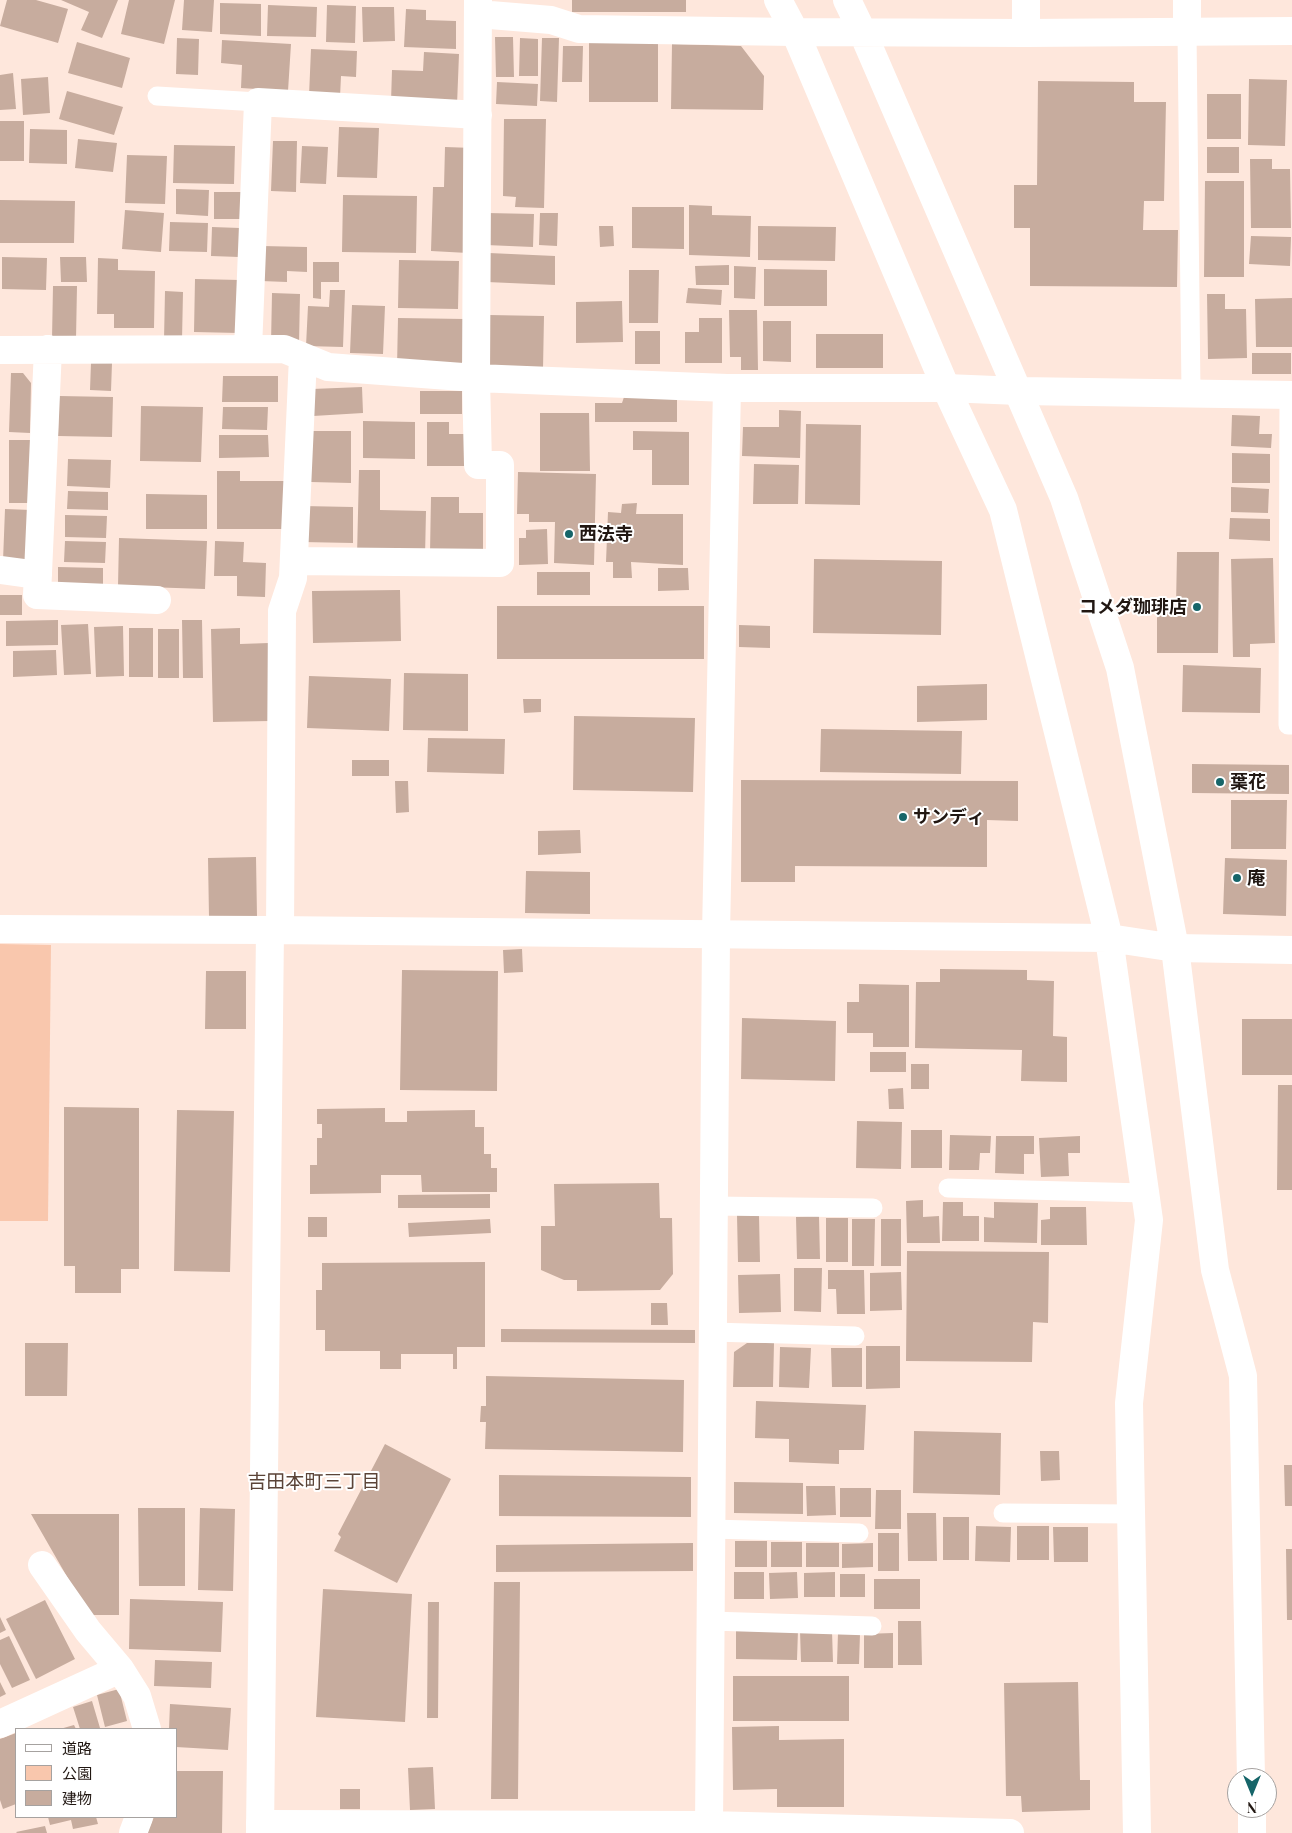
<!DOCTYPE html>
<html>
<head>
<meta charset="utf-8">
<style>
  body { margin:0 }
  #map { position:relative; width:1292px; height:1833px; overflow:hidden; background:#fee7dc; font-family:"Playfair Display","Noto Sans JP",serif }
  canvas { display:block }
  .legend { position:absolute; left:15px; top:1728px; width:162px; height:90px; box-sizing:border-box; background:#fff; border:1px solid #a6a2a0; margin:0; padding:6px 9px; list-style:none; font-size:15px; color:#211712 }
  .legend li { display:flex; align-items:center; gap:10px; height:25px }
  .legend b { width:25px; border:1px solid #a6a2a0 }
  .north { position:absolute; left:1227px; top:1768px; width:50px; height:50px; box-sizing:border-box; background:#fff; border:1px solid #a6a2a0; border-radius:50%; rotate:180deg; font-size:14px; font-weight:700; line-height:20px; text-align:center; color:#211712 }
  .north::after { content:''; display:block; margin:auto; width:18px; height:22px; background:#166569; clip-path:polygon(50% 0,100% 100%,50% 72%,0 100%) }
</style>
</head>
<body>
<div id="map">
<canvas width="1292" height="1833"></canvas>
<ul class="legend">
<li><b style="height:6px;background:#fff"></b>道路</li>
<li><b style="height:14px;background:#f9c7ad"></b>公園</li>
<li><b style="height:14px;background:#c7ac9e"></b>建物</li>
</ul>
<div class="north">N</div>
</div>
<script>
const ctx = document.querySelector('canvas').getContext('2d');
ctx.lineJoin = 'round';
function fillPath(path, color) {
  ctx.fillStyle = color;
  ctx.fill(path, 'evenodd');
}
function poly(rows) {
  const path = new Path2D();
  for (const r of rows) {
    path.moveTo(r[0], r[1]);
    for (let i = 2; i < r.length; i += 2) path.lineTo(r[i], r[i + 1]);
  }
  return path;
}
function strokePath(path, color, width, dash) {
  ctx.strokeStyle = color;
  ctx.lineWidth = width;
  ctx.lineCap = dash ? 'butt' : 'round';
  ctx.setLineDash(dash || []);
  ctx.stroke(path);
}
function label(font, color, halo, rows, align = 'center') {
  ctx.font = font + ' "Playfair Display","Noto Sans JP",serif';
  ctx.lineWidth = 4;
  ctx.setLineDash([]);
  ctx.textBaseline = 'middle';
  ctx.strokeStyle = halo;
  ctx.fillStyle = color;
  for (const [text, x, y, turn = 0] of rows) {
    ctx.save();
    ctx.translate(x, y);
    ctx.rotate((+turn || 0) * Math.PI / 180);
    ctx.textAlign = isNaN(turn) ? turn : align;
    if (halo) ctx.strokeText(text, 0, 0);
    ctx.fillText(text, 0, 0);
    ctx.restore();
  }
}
fillPath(poly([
  [0,944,51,945,48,1221,0,1221]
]), '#f9c7ad');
fillPath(poly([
  [7,0,36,0,68,9,58,43,0,26],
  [61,0,118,0,102,38,81,30,89,12],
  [129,0,175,0,164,44,121,34],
  [184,0,214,0,212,32,182,30],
  [572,0,686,0,686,12,572,12],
  [220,3,261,4,261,36,220,34],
  [268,5,317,7,316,37,267,36],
  [327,5,356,6,355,43,326,42],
  [362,7,394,7,395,41,363,42],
  [406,9,426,10,426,20,456,21,456,49,404,47],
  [495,37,513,37,514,77,496,77],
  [177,38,199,39,198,75,176,74],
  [520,38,538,39,538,76,519,76],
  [542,38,559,38,557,102,540,101],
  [222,40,291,44,288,91,241,88,242,65,221,63],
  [77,42,130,58,122,88,68,73],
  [589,42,658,42,658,102,589,102],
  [672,44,741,46,764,76,763,110,671,109],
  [563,46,583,46,582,82,562,82],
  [311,49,357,51,356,77,341,76,340,97,309,96],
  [424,52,459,54,457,105,391,102,392,70,423,71],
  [13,73,16,109,0,110,0,75],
  [48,77,50,113,23,115,21,79],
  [1249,79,1287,80,1285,146,1248,145],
  [1038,81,1134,82,1134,102,1166,102,1164,201,1144,201,1143,230,1178,230,1177,287,1030,286,1030,228,1014,228,1014,185,1037,185],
  [497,82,538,84,537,106,496,104],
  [67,91,123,107,114,135,59,119],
  [1207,94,1241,94,1241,139,1207,139],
  [504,119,546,119,544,208,515,207,516,197,503,196],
  [0,121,24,121,24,161,0,161],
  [339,127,379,128,377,178,337,177],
  [30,129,67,130,67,164,29,163],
  [78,139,117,143,113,172,75,168],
  [273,141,297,141,296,192,271,191],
  [174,145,235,146,234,184,173,183],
  [302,146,328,147,326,184,300,183],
  [445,147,473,148,468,253,431,251,433,187,444,187],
  [1207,147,1239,147,1239,173,1207,173],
  [127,155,167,156,165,204,125,203],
  [1250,159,1272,159,1272,169,1290,169,1291,228,1251,228],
  [1205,181,1244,181,1244,277,1204,277],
  [176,189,209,190,208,216,176,214],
  [214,192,243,192,243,219,214,219],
  [343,195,417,196,416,253,342,252],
  [0,200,75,201,74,243,0,243],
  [689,205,712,206,712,215,751,216,750,257,689,255],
  [632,207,684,207,684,249,632,248],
  [125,210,164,213,161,252,122,249],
  [487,213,534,214,533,247,486,245],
  [540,213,558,213,557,246,539,245],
  [170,222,208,223,207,252,169,251],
  [599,226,613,226,614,246,600,247],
  [758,226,836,227,835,261,758,260],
  [212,227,240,228,239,257,211,256],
  [1251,236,1291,237,1290,266,1249,264],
  [262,246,307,247,307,272,287,271,287,282,261,281],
  [489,253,555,256,555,285,487,282],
  [2,257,47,258,46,290,2,289],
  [60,257,86,257,87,282,61,282],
  [98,258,118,259,118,270,155,271,154,328,114,328,114,314,97,314],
  [399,260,459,261,458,309,398,308],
  [313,262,339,262,339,282,321,282,321,299,313,298],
  [729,265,729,285,696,285,695,266],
  [734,266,756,267,755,299,734,298],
  [764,269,827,270,827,306,764,306],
  [629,270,659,270,658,323,629,323],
  [195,279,240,280,239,333,194,332],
  [53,286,77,286,76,339,52,339],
  [688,288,722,290,721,305,686,303],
  [330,290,345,290,343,347,306,346,308,306,329,307],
  [165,291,183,292,182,340,164,340],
  [272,293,300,294,299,344,271,344],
  [1207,294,1225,294,1225,309,1246,309,1247,358,1208,359],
  [1292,298,1292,347,1256,347,1255,299],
  [622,301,623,342,576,343,576,302],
  [352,305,385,306,383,354,350,353],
  [729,310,757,310,758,370,741,370,741,357,730,357],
  [489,315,544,316,543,369,488,368],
  [398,318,465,319,464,368,397,367],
  [699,318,722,318,722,363,685,363,685,332,699,332],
  [763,321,791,321,791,362,763,361],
  [635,331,660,331,660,364,635,364],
  [816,334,883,334,883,368,816,368],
  [1252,353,1291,353,1291,374,1252,374],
  [91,363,112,363,111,391,90,390],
  [11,373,23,373,31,383,30,433,9,432],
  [223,376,278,376,278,402,222,402],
  [362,387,363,413,313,416,312,389],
  [420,391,462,391,462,414,420,414],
  [59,396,113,397,112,437,58,436],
  [624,397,677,397,677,422,595,422,595,403,622,403],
  [141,406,203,407,201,462,140,461],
  [223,407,268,407,267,430,222,429],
  [779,410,801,411,800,458,742,456,743,427,779,427],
  [540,413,589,413,590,471,540,471],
  [1232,415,1260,416,1259,434,1272,434,1271,448,1231,446],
  [363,421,415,422,415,459,363,458],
  [427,422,449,422,449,434,465,434,465,466,427,466],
  [806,424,861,425,860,505,805,504],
  [311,431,351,431,351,483,311,482],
  [633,431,689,432,689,485,652,485,652,450,633,450],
  [219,435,268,435,269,457,219,458],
  [9,440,31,440,30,503,9,503],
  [1232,453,1270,454,1270,483,1232,483],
  [68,459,111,460,110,488,67,486],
  [754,464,799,465,798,504,753,504],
  [359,470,380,470,380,510,426,511,425,557,357,556],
  [217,471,240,471,240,481,285,481,285,529,217,529],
  [518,472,596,474,594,565,554,563,555,522,529,522,529,514,517,514],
  [1231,487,1269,489,1268,513,1231,512],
  [68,491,108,492,108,510,67,509],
  [146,494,207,495,207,529,146,529],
  [431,497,459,497,459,513,483,513,483,553,430,553],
  [637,503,636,514,683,514,683,565,631,562,632,578,613,578,613,562,606,562,608,512,621,513,622,504],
  [302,506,353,507,353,543,302,542],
  [5,509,31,510,28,562,3,561],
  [65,515,107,516,106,538,65,537],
  [1230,518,1270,519,1270,541,1229,539],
  [547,529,548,564,519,565,519,538,526,538,526,530],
  [119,538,207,541,205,589,118,586],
  [65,541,106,542,105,563,64,562],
  [215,541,244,542,243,562,266,563,265,597,237,596,237,576,214,576],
  [1177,552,1219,552,1218,653,1157,653,1157,606,1176,606],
  [1273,558,1275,643,1250,644,1250,657,1233,657,1231,559],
  [814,559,942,561,941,635,813,633],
  [58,567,103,568,103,590,58,589],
  [658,568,688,568,689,590,658,591],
  [537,572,590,572,590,595,537,595],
  [400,590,401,641,313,643,312,591],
  [0,595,22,595,22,615,0,615],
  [497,606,704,606,704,659,497,659],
  [58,620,58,645,6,646,6,621],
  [182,620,202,620,203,678,183,678],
  [88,624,91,674,64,675,61,625],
  [739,625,770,626,770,648,739,647],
  [123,626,124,676,96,677,94,627],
  [129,628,153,628,153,677,129,677],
  [240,628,240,644,269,643,270,721,213,722,211,629],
  [158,629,179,629,179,678,158,678],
  [56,650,57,675,13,677,13,651],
  [1183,665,1261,668,1260,713,1182,712],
  [404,673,468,674,468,731,403,730],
  [309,676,391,679,389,731,307,728],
  [987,684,987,720,917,722,917,686],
  [523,699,541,699,541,712,524,713],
  [574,716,695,718,693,792,573,790],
  [821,729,962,731,961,774,820,772],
  [428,738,505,739,504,774,427,772],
  [352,760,389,760,389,776,352,776],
  [1192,764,1289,765,1289,794,1192,793],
  [741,780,1018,781,1018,821,987,820,987,867,795,866,795,882,741,882],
  [395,781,408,781,409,812,396,813],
  [1231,800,1287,800,1286,849,1231,849],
  [580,830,581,853,538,855,538,831],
  [256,857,257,917,209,917,208,858],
  [1225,858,1287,860,1286,916,1223,914],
  [526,871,590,872,590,914,525,913],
  [522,949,523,972,504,973,503,950],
  [940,969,1027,970,1027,980,1054,981,1053,1036,1067,1037,1067,1082,1021,1081,1022,1050,915,1048,916,982,940,982],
  [402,970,498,971,497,1091,400,1090],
  [206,971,246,971,246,1029,205,1029],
  [859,984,909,985,909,1047,873,1047,873,1033,847,1033,847,1002,859,1002],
  [742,1018,836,1021,835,1081,741,1079],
  [1242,1019,1292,1019,1292,1075,1242,1075],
  [870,1052,906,1052,906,1072,870,1072],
  [911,1064,929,1064,929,1089,911,1089],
  [1278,1085,1292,1085,1292,1190,1277,1190],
  [903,1088,904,1109,889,1109,888,1089],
  [64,1107,139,1108,139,1269,121,1269,121,1293,75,1293,75,1266,64,1266],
  [385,1108,385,1122,407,1122,407,1111,475,1110,475,1127,484,1127,484,1154,491,1154,491,1168,497,1168,497,1192,422,1192,421,1175,381,1175,381,1193,310,1194,310,1165,317,1165,317,1138,322,1138,322,1124,317,1124,317,1109],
  [177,1110,234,1111,230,1272,174,1271],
  [857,1121,902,1122,901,1169,856,1168],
  [911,1130,942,1130,942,1168,911,1168],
  [950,1135,991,1136,990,1153,980,1153,979,1170,949,1170],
  [996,1136,1034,1136,1034,1154,1024,1154,1024,1174,995,1173],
  [1080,1136,1080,1153,1068,1153,1069,1176,1041,1177,1039,1138],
  [659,1183,660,1218,672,1218,673,1274,660,1290,577,1291,577,1280,564,1280,541,1270,541,1226,555,1226,554,1184],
  [490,1194,490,1208,398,1208,398,1195],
  [923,1200,923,1217,939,1216,940,1243,907,1243,906,1201],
  [943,1202,963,1202,963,1216,979,1216,979,1241,942,1241],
  [994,1202,1038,1203,1037,1243,984,1242,984,1217,994,1218],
  [1050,1207,1086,1207,1087,1245,1041,1245,1041,1220,1050,1219],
  [737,1215,759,1215,760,1262,738,1262],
  [819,1216,820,1259,797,1259,796,1217],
  [308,1217,327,1217,327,1237,308,1237],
  [826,1218,848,1218,848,1262,826,1262],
  [490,1219,491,1233,409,1237,408,1223],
  [852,1219,875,1219,874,1266,852,1266],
  [881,1219,901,1219,901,1266,881,1266],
  [907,1251,1049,1252,1048,1323,1033,1322,1032,1362,906,1361],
  [485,1262,485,1347,457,1347,457,1369,453,1369,453,1354,401,1354,401,1369,380,1369,380,1351,325,1351,325,1330,316,1330,316,1290,322,1290,322,1263],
  [794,1268,822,1268,821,1312,794,1311],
  [828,1270,864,1270,865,1314,837,1314,836,1289,828,1289],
  [901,1272,902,1310,870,1311,870,1273],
  [780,1274,781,1312,739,1313,738,1275],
  [651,1303,667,1303,668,1325,651,1325],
  [501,1329,695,1330,695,1343,501,1342],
  [25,1343,68,1343,67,1396,25,1396],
  [747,1343,774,1343,773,1387,733,1387,734,1352],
  [866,1346,900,1346,900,1388,866,1389],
  [780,1347,811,1348,809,1388,779,1387],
  [831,1348,862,1348,862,1387,832,1387],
  [486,1376,684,1380,683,1452,485,1449,486,1422,480,1422,481,1406,486,1406],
  [756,1401,866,1405,864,1450,839,1450,839,1464,789,1462,789,1439,755,1438],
  [914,1431,1001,1433,1000,1495,913,1493],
  [385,1444,451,1479,397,1583,334,1551,341,1537,338,1534],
  [1040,1451,1059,1451,1060,1480,1041,1481],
  [1284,1465,1292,1465,1292,1506,1285,1506],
  [499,1475,691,1477,691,1517,499,1516],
  [734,1482,803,1483,803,1514,734,1513],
  [806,1486,835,1486,836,1515,807,1516],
  [840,1488,871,1488,871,1517,840,1517],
  [876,1490,901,1490,901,1529,875,1529],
  [138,1508,185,1508,185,1586,139,1586],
  [200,1508,235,1509,233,1591,198,1590],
  [907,1513,936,1513,937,1561,908,1561],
  [31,1514,119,1514,119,1615,89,1615],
  [943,1517,969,1517,969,1560,943,1560],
  [976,1526,1011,1527,1010,1562,975,1561],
  [1017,1526,1049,1526,1049,1560,1017,1560],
  [1053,1527,1088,1527,1088,1562,1054,1562],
  [878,1533,899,1533,899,1571,878,1571],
  [735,1541,767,1541,767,1567,735,1567],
  [771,1542,802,1542,802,1567,771,1567],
  [693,1543,693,1571,496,1572,496,1545],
  [806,1543,839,1543,839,1567,806,1567],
  [873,1543,873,1567,842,1568,842,1544],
  [1286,1549,1292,1549,1292,1620,1287,1620],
  [734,1572,764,1572,764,1599,734,1599],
  [797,1572,798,1598,770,1599,769,1573],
  [835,1572,835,1597,804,1597,804,1573],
  [840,1574,865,1574,865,1597,840,1597],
  [874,1579,920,1579,920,1609,874,1609],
  [494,1582,520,1582,518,1799,491,1799],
  [323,1589,412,1594,405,1722,316,1717],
  [130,1599,223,1602,221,1652,129,1649],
  [45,1600,75,1659,36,1679,6,1619],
  [428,1602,439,1602,438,1718,427,1718],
  [0,1617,6,1630,0,1633],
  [898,1621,921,1621,922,1665,898,1665],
  [736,1629,798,1630,797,1660,736,1659],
  [800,1631,832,1631,833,1662,801,1662],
  [838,1633,860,1634,859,1664,837,1664],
  [893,1633,893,1668,864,1668,864,1634],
  [9,1636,30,1680,12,1688,0,1664,0,1640],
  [155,1660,212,1662,211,1688,154,1686],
  [733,1676,849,1676,849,1721,733,1721],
  [0,1682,6,1694,0,1697],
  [1078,1682,1080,1780,1090,1780,1090,1810,1022,1812,1021,1796,1006,1796,1004,1683],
  [119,1689,127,1721,105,1727,97,1695],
  [92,1701,100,1728,80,1729,73,1707],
  [170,1704,231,1708,228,1750,176,1747,176,1729,169,1729],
  [74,1725,76,1729,60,1729],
  [779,1726,779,1740,844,1739,844,1807,777,1807,777,1789,733,1790,732,1727],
  [16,1733,16,1804,3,1809,0,1800,0,1739],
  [433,1767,435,1809,410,1810,408,1768],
  [176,1771,223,1771,222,1833,147,1833,154,1817,176,1817],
  [340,1789,360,1789,360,1809,340,1809],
  [48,1817,96,1817,98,1824,73,1829,71,1820,50,1825],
  [45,1826,47,1833,17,1833,16,1832]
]), '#c7ac9e');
strokePath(poly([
  [1187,32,1191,393],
  [157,96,258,102],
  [1289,395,1288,725,1292,725],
  [948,1188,1145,1193],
  [713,1206,873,1208],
  [712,1332,855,1336],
  [1003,1513,1131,1514],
  [711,1529,859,1533],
  [710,1621,872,1626]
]), '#fff', 19);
strokePath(poly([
  [1187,0,1187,32],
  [478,14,551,20,579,29,795,32],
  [1026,33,1026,0],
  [48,349,37,595,157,600],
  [248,349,258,102,478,115],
  [0,350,284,349,328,367,476,378,727,388,946,388,1019,391,1292,395],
  [294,561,500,563,500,465,478,465,476,378,478,0],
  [0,570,38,575],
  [0,929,270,930],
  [280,930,282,611,293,578,303,357],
  [1175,948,1292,950],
  [42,1565,88,1631,120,1669,137,1696,147,1729],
  [0,1724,120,1669],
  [260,1824,709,1825,1010,1833],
  [709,1825,716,934,727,388],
  [133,1833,139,1817]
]), '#fff', 28);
strokePath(poly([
  [778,0,795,32,946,388,1003,510,1109,938,1149,1220,1129,1403,1137,1833],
  [847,0,862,31,1064,498,1120,668,1175,948,1215,1270,1243,1376,1251,1778],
  [795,32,1026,33,1292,31],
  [1252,1808,1252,1833],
  [260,1833,270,930,1109,938,1175,948]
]), '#fff', 28);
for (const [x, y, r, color] of [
  [569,534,5,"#166569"],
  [1197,607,5,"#166569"],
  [1220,782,5,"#166569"],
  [903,817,5,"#166569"],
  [1237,878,5,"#166569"]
]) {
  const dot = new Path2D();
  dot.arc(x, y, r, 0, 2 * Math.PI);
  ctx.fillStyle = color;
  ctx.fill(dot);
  strokePath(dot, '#fff', 2);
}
label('bold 18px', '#211712', '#fff', [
  ["西法寺",579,534],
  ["コメダ珈琲店",1187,607,"right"],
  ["葉花",1230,782],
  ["サンディ",913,817],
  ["庵",1247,878]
], 'left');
label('19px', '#5b4438', '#fff', [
  ["吉田本町三丁目",314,1482]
]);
</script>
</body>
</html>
